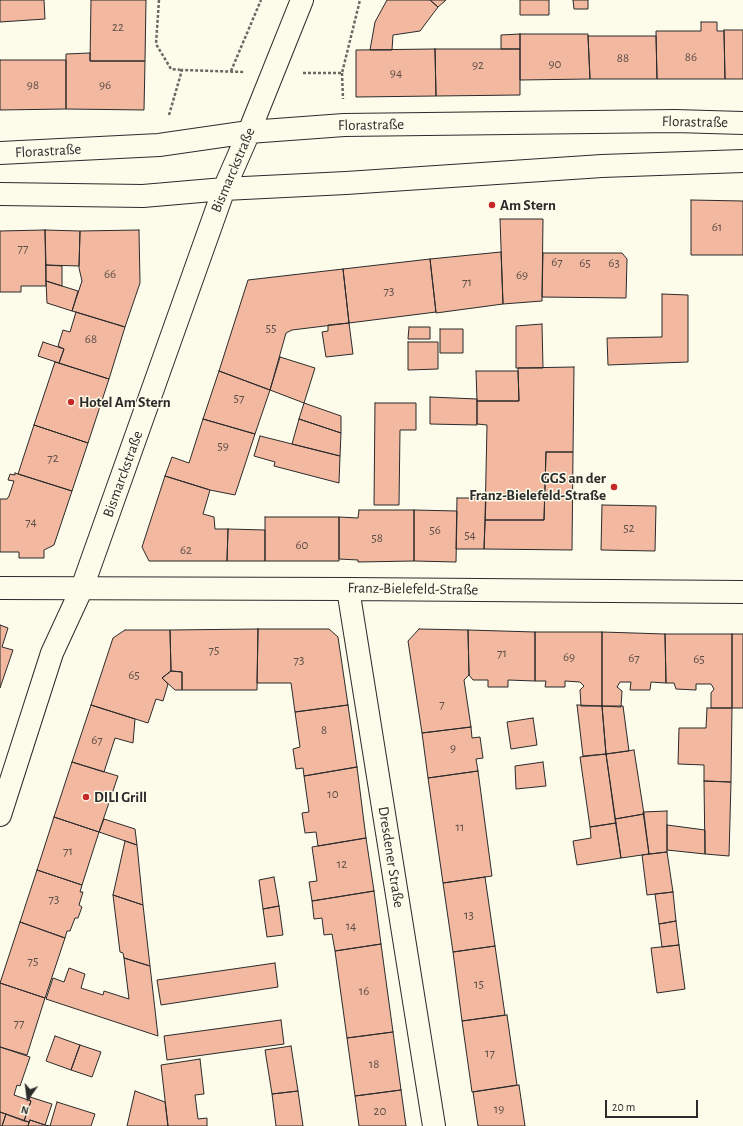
<!DOCTYPE html>
<html>
<head>
<meta charset="utf-8">
<style>
  body { margin:0 }
  #map { position:relative; width:743px; height:1126px; overflow:hidden; background:#fdfbea; font-family:"Alegreya Sans",sans-serif }
  canvas { display:block }
  .north { position:absolute; left:8px; top:1078px; width:40px; height:40px; -webkit-text-stroke:3px #fdfbea; paint-order:stroke; rotate:194deg; font-size:11px; font-weight:700; line-height:16px; text-align:center; color:#2b2b2b }
  .north::after { content:''; display:block; margin:auto; width:14px; height:18px; background:#2b2b2b; clip-path:polygon(50% 0,100% 100%,50% 72%,0 100%) }
  .scale { position:absolute; left:605px; top:1100px; width:93px; height:18px; box-sizing:border-box; border:2px solid #2b2b2b; border-top:0; padding-left:5px; font-size:12px; line-height:14px; white-space:nowrap; color:#2b2b2b; -webkit-text-stroke:3px #fdfbea; paint-order:stroke }
</style>
</head>
<body>
<div id="map">
<canvas width="743" height="1126"></canvas>
<div class="north">N</div>
<div class="scale">20 m</div>
</div>
<script>
const ctx = document.querySelector('canvas').getContext('2d');
ctx.lineJoin = 'round';
function fillPath(path, color) {
  ctx.fillStyle = color;
  ctx.fill(path, 'evenodd');
}
function poly(rows) {
  const path = new Path2D();
  for (const r of rows) {
    path.moveTo(r[0], r[1]);
    for (let i = 2; i < r.length; i += 2) path.lineTo(r[i], r[i + 1]);
  }
  return path;
}
function strokePath(path, color, width, dash) {
  ctx.strokeStyle = color;
  ctx.lineWidth = width;
  ctx.lineCap = dash ? 'butt' : 'round';
  ctx.setLineDash(dash || []);
  ctx.stroke(path);
}
function label(font, color, halo, rows, align = 'center') {
  ctx.font = font + ' "Alegreya Sans",sans-serif';
  ctx.lineWidth = 3;
  ctx.setLineDash([]);
  ctx.textBaseline = 'middle';
  ctx.strokeStyle = halo;
  ctx.fillStyle = color;
  for (const [text, x, y, turn = 0] of rows) {
    ctx.save();
    ctx.translate(x, y);
    ctx.rotate((+turn || 0) * Math.PI / 180);
    ctx.textAlign = isNaN(turn) ? turn : align;
    if (halo) ctx.strokeText(text, 0, 0);
    ctx.fillText(text, 0, 0);
    ctx.restore();
  }
}
const building = poly([
  [0,0,44,0,45,19,0,22,0,0],
  [91,0,146,0,145,61,90,61,91,0],
  [387,0,430,0,438,7,420,31,393,35,392,50,370,50,375,22,387,0],
  [430,0,446,0,438,7,430,0],
  [520,0,549,0,549,15,520,15,520,0],
  [573,0,588,0,588,9,574,9,573,0],
  [701,22,717,22,717,31,724,31,725,79,657,79,656,31,701,31,701,22],
  [724,30,743,30,743,79,725,79,724,30],
  [520,34,520,49,501,49,501,35,520,34],
  [520,34,588,34,590,79,520,80,520,34],
  [588,36,656,36,657,79,590,79,588,36],
  [435,49,520,49,520,95,436,96,435,49],
  [435,49,436,96,356,97,356,50,435,49],
  [90,53,90,61,145,61,144,110,66,109,66,54,90,53],
  [0,60,66,60,66,109,0,110,0,60],
  [691,200,743,201,743,255,691,255,691,200],
  [500,219,543,219,542,301,503,304,500,219],
  [45,230,46,286,21,286,21,292,0,292,0,231,45,230],
  [45,230,80,231,79,266,46,265,45,230],
  [139,230,140,283,125,327,72,311,82,281,79,268,80,231,139,230],
  [501,252,503,304,436,313,430,259,501,252],
  [543,253,622,253,627,259,626,298,542,297,543,253],
  [430,259,436,312,349,323,343,269,430,259],
  [46,265,62,266,62,286,46,281,46,265],
  [343,269,349,323,292,330,286,333,270,390,219,371,248,280,343,269],
  [46,281,78,291,72,311,47,303,46,281],
  [662,294,688,295,688,362,608,365,607,338,662,337,662,294],
  [76,312,125,327,109,379,59,363,64,349,58,346,63,330,70,332,76,312],
  [349,323,353,354,326,357,322,332,328,331,328,325,349,323],
  [542,324,543,368,516,368,516,326,542,324],
  [409,327,430,327,430,339,408,339,409,327],
  [440,329,463,329,463,353,440,353,440,329],
  [43,342,64,349,59,363,38,356,43,342],
  [408,342,438,342,438,369,408,370,408,342],
  [280,357,315,368,304,403,270,390,280,357],
  [55,362,109,379,88,443,34,425,55,362],
  [574,367,573,452,546,452,544,520,485,520,487,425,477,424,477,401,519,401,518,368,574,367],
  [219,371,270,390,255,434,203,419,219,371],
  [476,371,518,371,519,401,477,401,476,371],
  [430,397,477,399,477,425,430,424,430,397],
  [304,403,341,416,341,433,299,419,304,403],
  [375,403,416,403,416,430,400,430,399,505,374,505,375,403],
  [203,419,255,434,235,495,210,490,165,476,172,457,189,463,203,419],
  [299,419,341,433,340,456,292,444,299,419],
  [34,425,88,443,72,491,18,474,34,425],
  [260,436,340,456,339,483,274,466,275,462,254,456,260,436],
  [546,452,573,452,572,550,484,549,485,520,544,520,546,452],
  [15,473,72,491,54,545,44,550,44,558,19,558,19,552,0,552,0,499,7,499,9,496,14,481,8,480,10,474,15,475,15,473],
  [165,476,210,490,203,514,214,517,215,529,228,529,227,561,149,561,142,547,165,476],
  [457,498,486,498,484,549,456,549,457,498],
  [602,505,656,506,655,551,601,550,602,505],
  [359,510,414,510,414,561,358,562,358,560,339,559,339,517,358,518,359,510],
  [414,510,457,511,456,562,414,561,414,510],
  [265,517,339,517,339,561,265,561,265,517],
  [228,529,265,530,265,561,227,561,228,529],
  [0,625,8,628,2,647,13,650,0,688,0,625],
  [258,629,329,629,338,637,348,705,295,712,291,683,257,683,258,629],
  [258,629,257,690,182,690,182,672,171,671,170,630,258,629],
  [419,629,468,630,469,675,464,680,471,727,422,733,408,641,419,629],
  [125,630,170,630,171,671,162,678,168,684,163,701,156,699,148,723,91,705,113,638,125,630],
  [468,630,535,632,535,681,508,680,508,687,488,687,488,680,473,680,469,675,468,630],
  [535,632,602,632,602,706,581,706,580,690,584,686,580,682,565,681,565,687,545,687,546,681,535,681,535,632],
  [602,632,665,634,666,683,651,682,650,690,630,690,631,682,620,682,617,687,622,691,621,707,602,706,602,632],
  [665,634,732,634,732,708,711,708,711,693,714,689,711,684,696,684,696,690,676,689,674,683,666,683,665,634],
  [732,634,743,634,743,708,732,708,732,634],
  [171,671,182,672,182,690,175,690,162,678,171,671],
  [91,705,135,719,133,743,115,738,104,772,72,762,91,705],
  [348,705,357,767,304,776,303,768,296,769,293,749,300,747,295,712,348,705],
  [577,705,602,706,606,754,583,756,577,705],
  [602,706,623,706,629,751,606,754,602,706],
  [707,708,732,708,731,782,704,781,704,765,678,764,679,728,706,728,707,708],
  [533,718,537,745,511,749,507,722,533,718],
  [471,727,472,738,480,737,483,758,476,759,478,771,428,778,422,733,471,727],
  [634,750,644,814,615,819,606,754,634,750],
  [606,754,616,823,590,827,580,757,606,754],
  [72,762,118,776,99,832,54,817,72,762],
  [543,762,546,786,516,789,515,766,543,762],
  [357,767,366,838,318,846,316,832,305,833,302,813,309,812,304,776,357,767],
  [478,771,492,876,443,883,428,778,478,771],
  [704,781,731,782,729,856,705,854,704,781],
  [667,811,667,852,649,854,643,812,667,811],
  [644,814,649,854,621,858,615,819,644,814],
  [54,817,99,832,82,885,37,870,54,817],
  [104,819,135,829,137,845,99,832,104,819],
  [616,823,621,858,577,865,573,841,591,838,590,827,616,823],
  [667,825,705,830,705,854,667,850,667,825],
  [366,838,374,891,312,901,309,882,317,881,312,847,366,838],
  [125,841,137,845,143,905,113,895,125,841],
  [667,852,673,892,647,895,642,855,667,852],
  [37,870,82,885,80,892,83,892,79,905,82,907,78,918,75,918,70,931,67,931,65,938,20,922,37,870],
  [274,877,279,906,263,909,259,880,274,877],
  [485,877,495,946,453,952,443,883,485,877],
  [374,891,381,944,335,951,332,934,324,935,322,918,314,919,312,901,374,891],
  [673,892,676,921,659,924,655,894,673,892],
  [113,895,143,905,150,966,124,958,123,953,120,952,113,895],
  [279,906,283,935,267,937,263,909,279,906],
  [676,921,679,945,662,947,659,924,676,921],
  [20,922,65,938,45,998,0,983,20,922],
  [381,944,393,1032,347,1038,335,951,381,944],
  [679,945,685,989,657,993,651,948,679,945],
  [495,946,505,1015,462,1021,453,952,495,946],
  [124,958,150,966,158,1036,46,999,53,978,64,982,69,968,85,974,81,988,103,995,104,991,129,999,124,958],
  [275,963,278,987,161,1005,157,980,275,963],
  [0,983,45,998,27,1055,0,1047,0,983],
  [507,1015,517,1085,472,1092,462,1021,507,1015],
  [281,1020,284,1044,167,1060,164,1036,281,1020],
  [393,1032,401,1090,355,1096,347,1038,393,1032],
  [55,1036,80,1045,71,1070,46,1061,55,1036],
  [80,1045,101,1052,92,1077,71,1070,80,1045],
  [291,1046,298,1091,272,1094,265,1050,291,1046],
  [0,1047,30,1057,20,1086,17,1085,14,1095,31,1101,24,1121,0,1112,0,1047],
  [200,1059,204,1094,195,1095,198,1119,207,1118,207,1126,168,1126,161,1065,200,1059],
  [519,1085,525,1126,478,1126,473,1092,519,1085],
  [401,1090,406,1126,359,1126,355,1096,401,1090],
  [135,1091,165,1102,168,1126,127,1126,135,1091],
  [298,1091,303,1126,276,1126,272,1094,298,1091],
  [30,1097,52,1104,45,1125,30,1120,29,1122,24,1121,31,1101,29,1100,30,1097],
  [57,1102,95,1114,91,1126,50,1126,57,1102],
  [0,1112,6,1114,2,1126,0,1126,0,1112],
  [6,1114,29,1122,28,1126,2,1126,6,1114],
  [30,1120,45,1125,50,1126,28,1126,30,1120]
]);
fillPath(building, '#f2b8a0');
strokePath(building, '#2b2b2b', 1);
const minor = poly([
  [249,132,302,0],
  [0,588,348,589,743,592],
  [348,589,434,1126]
]);
const major = poly([
  [0,153,159,145,249,132,344,125,675,121,743,123],
  [0,194,143,196,224,189,346,183,602,166,743,161],
  [0,815,52,653,82,588,224,189,249,132]
]);
strokePath(minor, '#2b2b2b', 24);
strokePath(major, '#2b2b2b', 24);
strokePath(poly([
  [159,0,156,44,171,69,182,70],
  [231,71,261,0],
  [303,73,342,73,360,0],
  [342,73,343,99],
  [169,115,182,70,244,72]
]), '#6a6964', 2.5, [3, 2]);
strokePath(minor, '#fdfbea', 22);
strokePath(major, '#fdfbea', 22);
for (const [x, y, r, color] of [
  [492,205,4,"#c62828"],
  [71,402,4,"#c62828"],
  [614,487,4,"#c62828"],
  [86,797,4,"#c62828"]
]) {
  const dot = new Path2D();
  dot.arc(x, y, r, 0, 2 * Math.PI);
  ctx.fillStyle = color;
  ctx.fill(dot);
  strokePath(dot, '#fdfbea', 1.5);
}
label('13px', '#5d4e48', null, [
  ["22",118,27],
  ["86",691,57],
  ["88",623,58],
  ["90",555,64],
  ["92",478,65],
  ["94",396,73],
  ["98",33,85],
  ["96",105,85],
  ["61",717,227],
  ["77",23,248],
  ["67",557,262],
  ["65",585,263],
  ["63",614,263],
  ["66",110,274],
  ["69",522,275],
  ["71",467,282],
  ["73",389,291],
  ["55",271,328],
  ["68",91,339],
  ["57",239,398],
  ["59",223,446],
  ["72",53,458],
  ["74",31,522],
  ["52",629,528],
  ["56",435,530],
  ["54",470,535],
  ["58",377,538],
  ["60",302,545],
  ["62",186,550],
  ["75",214,650],
  ["71",502,653],
  ["69",569,657],
  ["67",634,658],
  ["65",699,659],
  ["73",299,660],
  ["65",134,675],
  ["7",442,704],
  ["8",324,730],
  ["67",97,740],
  ["9",453,748],
  ["10",333,794],
  ["11",460,827],
  ["71",68,851],
  ["12",342,864],
  ["73",54,899],
  ["13",469,915],
  ["14",351,926],
  ["75",33,961],
  ["15",479,984],
  ["16",364,991],
  ["77",19,1023],
  ["17",490,1053],
  ["18",374,1064],
  ["19",499,1109],
  ["20",380,1111]
]);
label('15px', '#2b2b2b', '#fdfbea', [
  ["Florastraße",695,122,1],
  ["Florastraße",371,125,-1],
  ["Florastraße",48,151,-3],
  ["Bismarckstraße",233,170,-67],
  ["Bismarckstraße",123,474,-70],
  ["Franz-Bielefeld-Straße",413,589,1],
  ["Dresdener Straße",391,857,81]
]);
label('bold 15px', '#2b2b2b', '#fdfbea', [
  ["Am Stern",500,205],
  ["Hotel Am Stern",79,402],
  ["GGS an der",606,478,"right"],
  ["Franz-Bielefeld-Straße",606,495,"right"],
  ["DILI Grill",94,797]
], 'left');
</script>
</body>
</html>
